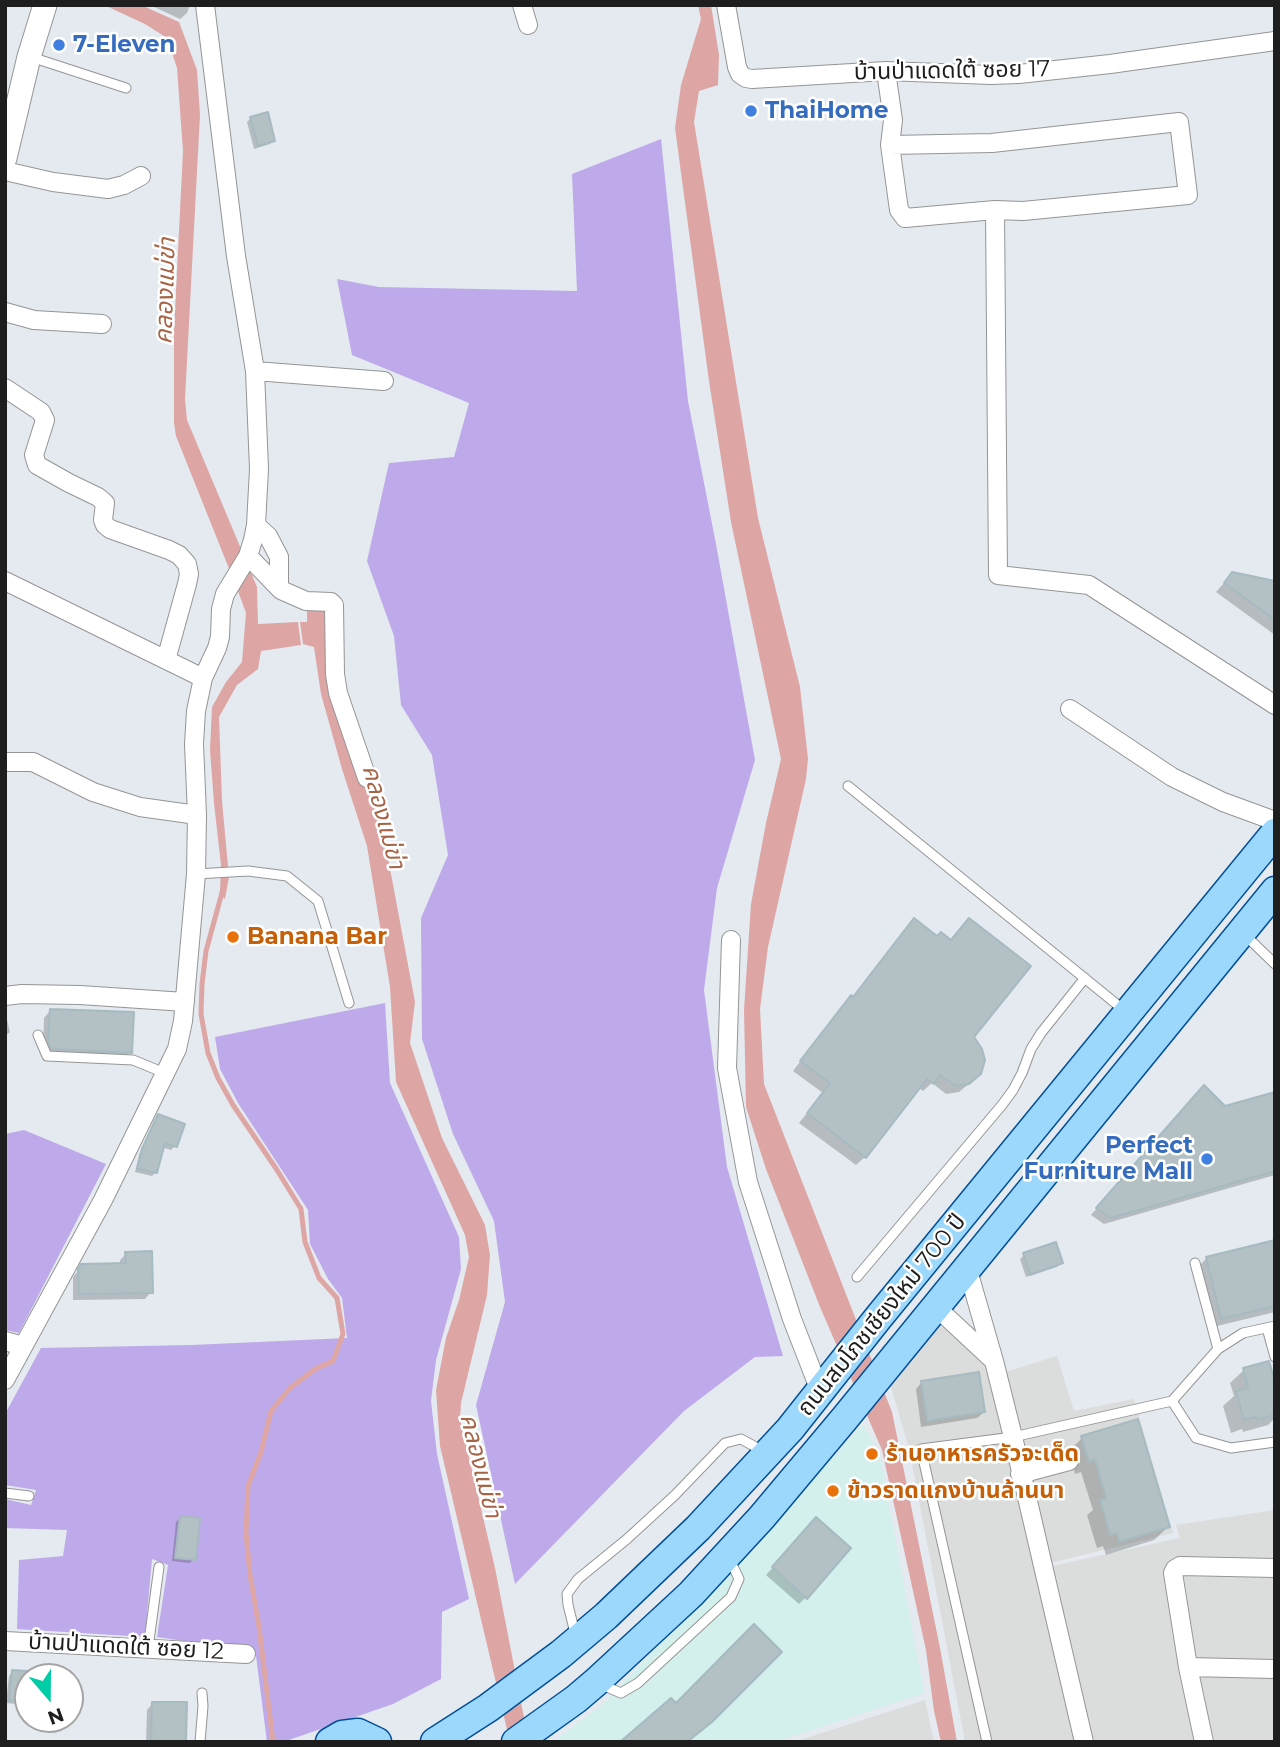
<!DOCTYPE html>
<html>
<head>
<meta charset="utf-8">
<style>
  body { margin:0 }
  #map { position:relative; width:1280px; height:1747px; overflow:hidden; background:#e4eaef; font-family:Montserrat,sans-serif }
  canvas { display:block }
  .frame { position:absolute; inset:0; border:7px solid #1e1e1e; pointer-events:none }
  .north { position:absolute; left:14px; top:1663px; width:70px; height:70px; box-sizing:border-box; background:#fff; border:2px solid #a5a5a5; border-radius:50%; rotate:160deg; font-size:19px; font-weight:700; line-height:28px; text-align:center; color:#1e1e1e }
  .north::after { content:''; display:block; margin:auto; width:24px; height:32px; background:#00cca6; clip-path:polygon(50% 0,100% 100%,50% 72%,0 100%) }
</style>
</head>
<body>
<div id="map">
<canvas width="1280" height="1747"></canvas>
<div class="frame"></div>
<div class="north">N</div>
</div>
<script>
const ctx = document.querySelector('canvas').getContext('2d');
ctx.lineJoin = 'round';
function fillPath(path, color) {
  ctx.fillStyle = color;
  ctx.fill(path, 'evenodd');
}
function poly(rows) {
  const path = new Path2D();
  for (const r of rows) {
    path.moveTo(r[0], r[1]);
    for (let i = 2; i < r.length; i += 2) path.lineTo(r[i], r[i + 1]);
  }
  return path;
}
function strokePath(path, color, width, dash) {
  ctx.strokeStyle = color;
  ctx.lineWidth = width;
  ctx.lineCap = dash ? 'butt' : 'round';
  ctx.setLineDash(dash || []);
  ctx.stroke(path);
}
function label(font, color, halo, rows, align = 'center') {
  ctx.font = font + ' Montserrat,"Noto Sans Thai",sans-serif';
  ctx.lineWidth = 5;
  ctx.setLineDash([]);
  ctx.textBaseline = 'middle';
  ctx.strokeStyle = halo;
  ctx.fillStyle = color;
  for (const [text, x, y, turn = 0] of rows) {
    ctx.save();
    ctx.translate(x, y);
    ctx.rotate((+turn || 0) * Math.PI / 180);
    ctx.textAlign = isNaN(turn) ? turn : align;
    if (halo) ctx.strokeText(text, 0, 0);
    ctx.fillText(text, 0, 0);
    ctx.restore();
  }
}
fillPath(poly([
  [940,1326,1005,1372,1057,1356,1074,1411,1134,1399,1173,1533,1034,1567,1075,1742,965,1742,909,1448,890,1384],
  [1275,1510,1275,1742,1094,1742,1052,1566,1180,1538,1176,1525],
  [925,1700,934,1742,794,1742]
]), '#dbdcdc');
fillPath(poly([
  [863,1424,880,1456,924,1693,775,1742,553,1742,603,1704,747,1552]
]), '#d3f0ec');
fillPath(poly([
  [661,139,688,401,716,544,755,760,717,888,704,990,727,1167,783,1356,755,1357,684,1411,515,1584,476,1405,505,1302,494,1221,453,1134,422,1039,421,918,448,855,432,755,401,705,394,636,367,561,389,463,454,457,469,403,352,355,337,279,379,287,577,291,572,174],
  [385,1003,390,1083,459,1237,461,1269,436,1360,431,1401,437,1454,469,1599,442,1612,441,1679,393,1704,283,1742,267,1742,256,1656,197,1643,157,1637,168,1565,152,1559,145,1637,17,1629,19,1560,63,1556,67,1530,5,1528,5,1499,31,1505,36,1490,5,1485,5,1414,41,1348,191,1345,347,1338,342,1298,328,1279,310,1244,308,1210,238,1103,220,1069,215,1037],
  [24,1130,106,1164,19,1333,5,1330,5,1134]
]), '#beaaea');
fillPath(poly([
  [104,5,141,5,179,22,197,70,200,115,185,399,187,420,257,587,258,624,298,622,301,645,261,651,258,669,237,685,219,717,222,801,229,877,225,899,220,894,221,865,214,803,210,750,212,707,226,682,242,662,246,613,238,591,176,436,174,423,174,331,183,151,177,68,167,38,145,24],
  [698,5,711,5,719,55,718,85,699,91,694,122,758,518,800,687,808,759,806,779,768,947,760,1009,764,1084,892,1412,940,1648,957,1742,941,1742,934,1711,926,1650,882,1450,820,1307,766,1169,746,1107,744,1010,751,904,766,823,781,759,731,522,709,381,675,128,681,85,701,19],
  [307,608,333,610,352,737,382,826,415,1002,410,1043,442,1138,485,1225,490,1255,487,1295,461,1403,460,1419,495,1568,526,1728,510,1742,440,1446,436,1390,446,1338,459,1300,469,1257,465,1235,396,1082,390,987,367,846,342,769,321,694,314,647,303,644,300,622,307,622]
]), '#dda6a4');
fillPath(poly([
  [150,5,190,5,187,13,180,19],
  [251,118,274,140,270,144,254,149,247,122],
  [1233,573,1275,583,1275,635,1216,592],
  [914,920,937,938,950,941,969,920,972,1037,970,1083,959,1092,946,1094,932,1083,923,1091,918,1087,865,1157,856,1165,799,1123,823,1093,793,1071,842,1006,852,998,905,929],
  [5,1011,10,1032,5,1036],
  [50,1011,130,1052,123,1059,45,1055,43,1049,44,1018],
  [1198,1094,1225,1108,1275,1094,1275,1175,1104,1224,1091,1215],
  [158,1116,175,1146,171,1150,162,1147,156,1172,152,1176,135,1172,139,1155,154,1120],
  [1275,1242,1275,1312,1213,1327,1198,1267,1207,1258],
  [1055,1244,1061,1263,1057,1267,1026,1277,1020,1259,1024,1255],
  [126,1254,151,1292,145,1299,73,1300,73,1277,82,1266,120,1265,120,1260],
  [1244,1370,1275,1388,1275,1418,1268,1425,1243,1432,1242,1429,1231,1433,1223,1406,1234,1396,1230,1383],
  [922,1382,984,1412,977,1418,921,1427,916,1389],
  [1082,1438,1168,1527,1154,1540,1106,1555,1103,1546,1097,1548,1087,1515,1093,1510,1081,1472,1075,1474,1069,1451],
  [180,1518,194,1559,190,1563,172,1561,176,1522],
  [810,1526,806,1597,799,1604,766,1575],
  [13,1672,42,1674,41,1677,28,1677,28,1705,6,1703,9,1676],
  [153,1703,184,1742,146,1742,147,1710]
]), '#0003');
strokePath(poly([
  [223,889,206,951,202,984,201,1014,208,1053,218,1078,233,1105,277,1170,301,1209,305,1242,319,1278,337,1298,343,1334,333,1361,315,1369,290,1388,271,1411,261,1452,248,1486,246,1533,250,1575,259,1627,273,1742]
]), '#dda6a4', 5);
const building = poly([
  [268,112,275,141,258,146,250,117,268,112],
  [1232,572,1275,581,1275,620,1224,583,1232,572],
  [914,918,937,936,941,932,951,940,969,918,1031,966,974,1037,982,1049,985,1060,981,1074,969,1084,956,1086,940,1075,934,1084,927,1079,866,1158,807,1113,830,1083,800,1061,851,995,853,997,914,918],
  [50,1009,134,1012,132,1053,52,1049,48,1042,50,1009],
  [1204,1085,1225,1106,1275,1092,1275,1171,1111,1218,1096,1208,1204,1085],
  [158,1114,185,1124,177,1147,165,1143,157,1173,137,1169,142,1149,158,1114],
  [1275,1240,1275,1306,1221,1319,1206,1257,1275,1240],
  [1056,1242,1063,1263,1030,1275,1023,1253,1056,1242],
  [152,1251,153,1293,79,1294,78,1269,81,1264,126,1263,125,1252,152,1251],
  [1269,1361,1275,1382,1275,1415,1257,1420,1256,1417,1244,1420,1236,1391,1248,1388,1243,1368,1269,1361],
  [979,1372,985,1412,927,1421,921,1381,979,1372],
  [1138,1419,1170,1527,1119,1542,1117,1533,1110,1535,1100,1500,1106,1498,1095,1460,1089,1462,1081,1436,1138,1419],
  [180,1516,200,1518,196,1560,175,1558,180,1516],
  [816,1517,851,1548,807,1599,772,1567,816,1517],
  [754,1624,782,1652,712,1722,687,1742,620,1742,671,1698,676,1703,754,1624],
  [12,1670,28,1671,28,1701,9,1700,12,1670],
  [152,1702,187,1702,186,1742,151,1742,152,1702]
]);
fillPath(building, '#b3c0c4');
strokePath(building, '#a6bac1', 2);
const service = poly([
  [31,57,126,88],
  [848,786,1125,1011],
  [196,874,248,871,287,876,318,901,349,1003],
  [1245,935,1275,964],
  [38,1035,47,1056,133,1060,167,1074],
  [1195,1263,1218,1349],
  [857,1277,1002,1105,1013,1090,1022,1073,1031,1049,1041,1033,1085,978],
  [1267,1328,1275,1357],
  [1172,1401,1196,1438,1231,1448,1275,1442],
  [5,1493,29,1496],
  [576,1637,568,1605,567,1594,578,1579,627,1539,675,1495,725,1443,741,1439,763,1451],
  [148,1648,159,1567],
  [600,1684,621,1693,638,1683,731,1597,739,1579,730,1560],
  [200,1742,203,1706,202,1693],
  [987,1742,921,1449,1013,1437,1172,1401,1218,1349,1243,1333,1275,1326]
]);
const minor = poly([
  [522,5,528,25],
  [726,5,737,67,740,74,746,78,752,79,886,71,991,75,1019,74,1110,64,1275,41],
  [886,71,893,120,890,145,899,210,905,218,995,210,1023,211,1188,195,1179,122,992,143,890,145],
  [5,171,53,182,108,189,124,185,141,176],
  [995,210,998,575,1089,585,1275,705],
  [5,312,34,320,102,324],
  [255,371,384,381],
  [5,388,41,412,45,420,34,455,37,465,69,483,98,497,105,503,103,520,105,525,110,529,169,550,179,555,187,564,189,574,187,584,166,660],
  [256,525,268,536,279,557,279,588],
  [248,556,281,590,306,601,331,602,334,605,335,674,338,693,367,778],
  [5,581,203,678],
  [1070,709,1172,777,1223,802,1275,821],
  [5,762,33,762,93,792,140,807,197,815],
  [731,940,727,1068,748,1182,792,1319,820,1391],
  [5,996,22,994,80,995,185,1002],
  [967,1267,994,1361,1013,1437,1084,1742],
  [936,1307,994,1361],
  [5,1341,23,1346],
  [5,1380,103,1200,177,1049,183,1021,196,874,197,815,194,744,196,711,203,678,217,648,220,637,221,609,225,594,248,556,253,540,256,525,259,469,255,371,236,256,205,5],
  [1020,1474,1069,1461],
  [5,1641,246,1654],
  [1188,1667,1275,1669],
  [1204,1742,1188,1667,1173,1573,1175,1569,1180,1566,1275,1568]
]);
const tertiary = poly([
  [5,158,29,57,45,5]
]);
const primary = poly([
  [330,1742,342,1735,358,1733,377,1742],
  [435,1742,488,1708,561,1654,606,1616,698,1528,790,1429,878,1318,1275,833],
  [516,1742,576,1699,596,1682,691,1594,762,1517,845,1418,1275,891]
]);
strokePath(service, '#959595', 11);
strokePath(minor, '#959595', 20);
strokePath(tertiary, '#959595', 25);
strokePath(primary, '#004f98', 31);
strokePath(service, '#fff', 9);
strokePath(minor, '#fff', 18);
strokePath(tertiary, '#fff', 23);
strokePath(primary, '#9cd8fc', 28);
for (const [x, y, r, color] of [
  [59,45,7,"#3f7fe0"],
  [751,111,7,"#3f7fe0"],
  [233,937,7,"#e8710a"],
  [1207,1159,7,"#3f7fe0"],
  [872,1454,7,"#e8710a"],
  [833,1491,7,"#e8710a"]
]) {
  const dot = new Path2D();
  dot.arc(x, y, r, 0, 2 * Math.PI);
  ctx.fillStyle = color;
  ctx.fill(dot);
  strokePath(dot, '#fff', 2.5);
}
label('bold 23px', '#366cbe', '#fff', [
  ["7-Eleven",73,45],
  ["ThaiHome",765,111],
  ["Perfect",1193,1146,"right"],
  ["Furniture Mall",1193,1172,"right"]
], 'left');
label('23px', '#1e1e1e', '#fff', [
  ["บ้านป่าแดดใต้ ซอย 17",952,71,-1],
  ["ถนนสมโภชเชียงใหม่ 700 ปี",882,1315,-51],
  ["บ้านป่าแดดใต้ ซอย 12",126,1647,3]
]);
label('bold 23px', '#c56008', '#fff', [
  ["Banana Bar",247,937],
  ["ร้านอาหารครัวจะเด็ด",886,1454],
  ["ข้าวราดแกงบ้านล้านนา",847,1491]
], 'left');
label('italic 24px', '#a66547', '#fff', [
  ["คลองแม่ข่า",166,291,-88],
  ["คลองแม่ข่า",383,817,75],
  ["คลองแม่ข่า",480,1466,76]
]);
</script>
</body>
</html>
